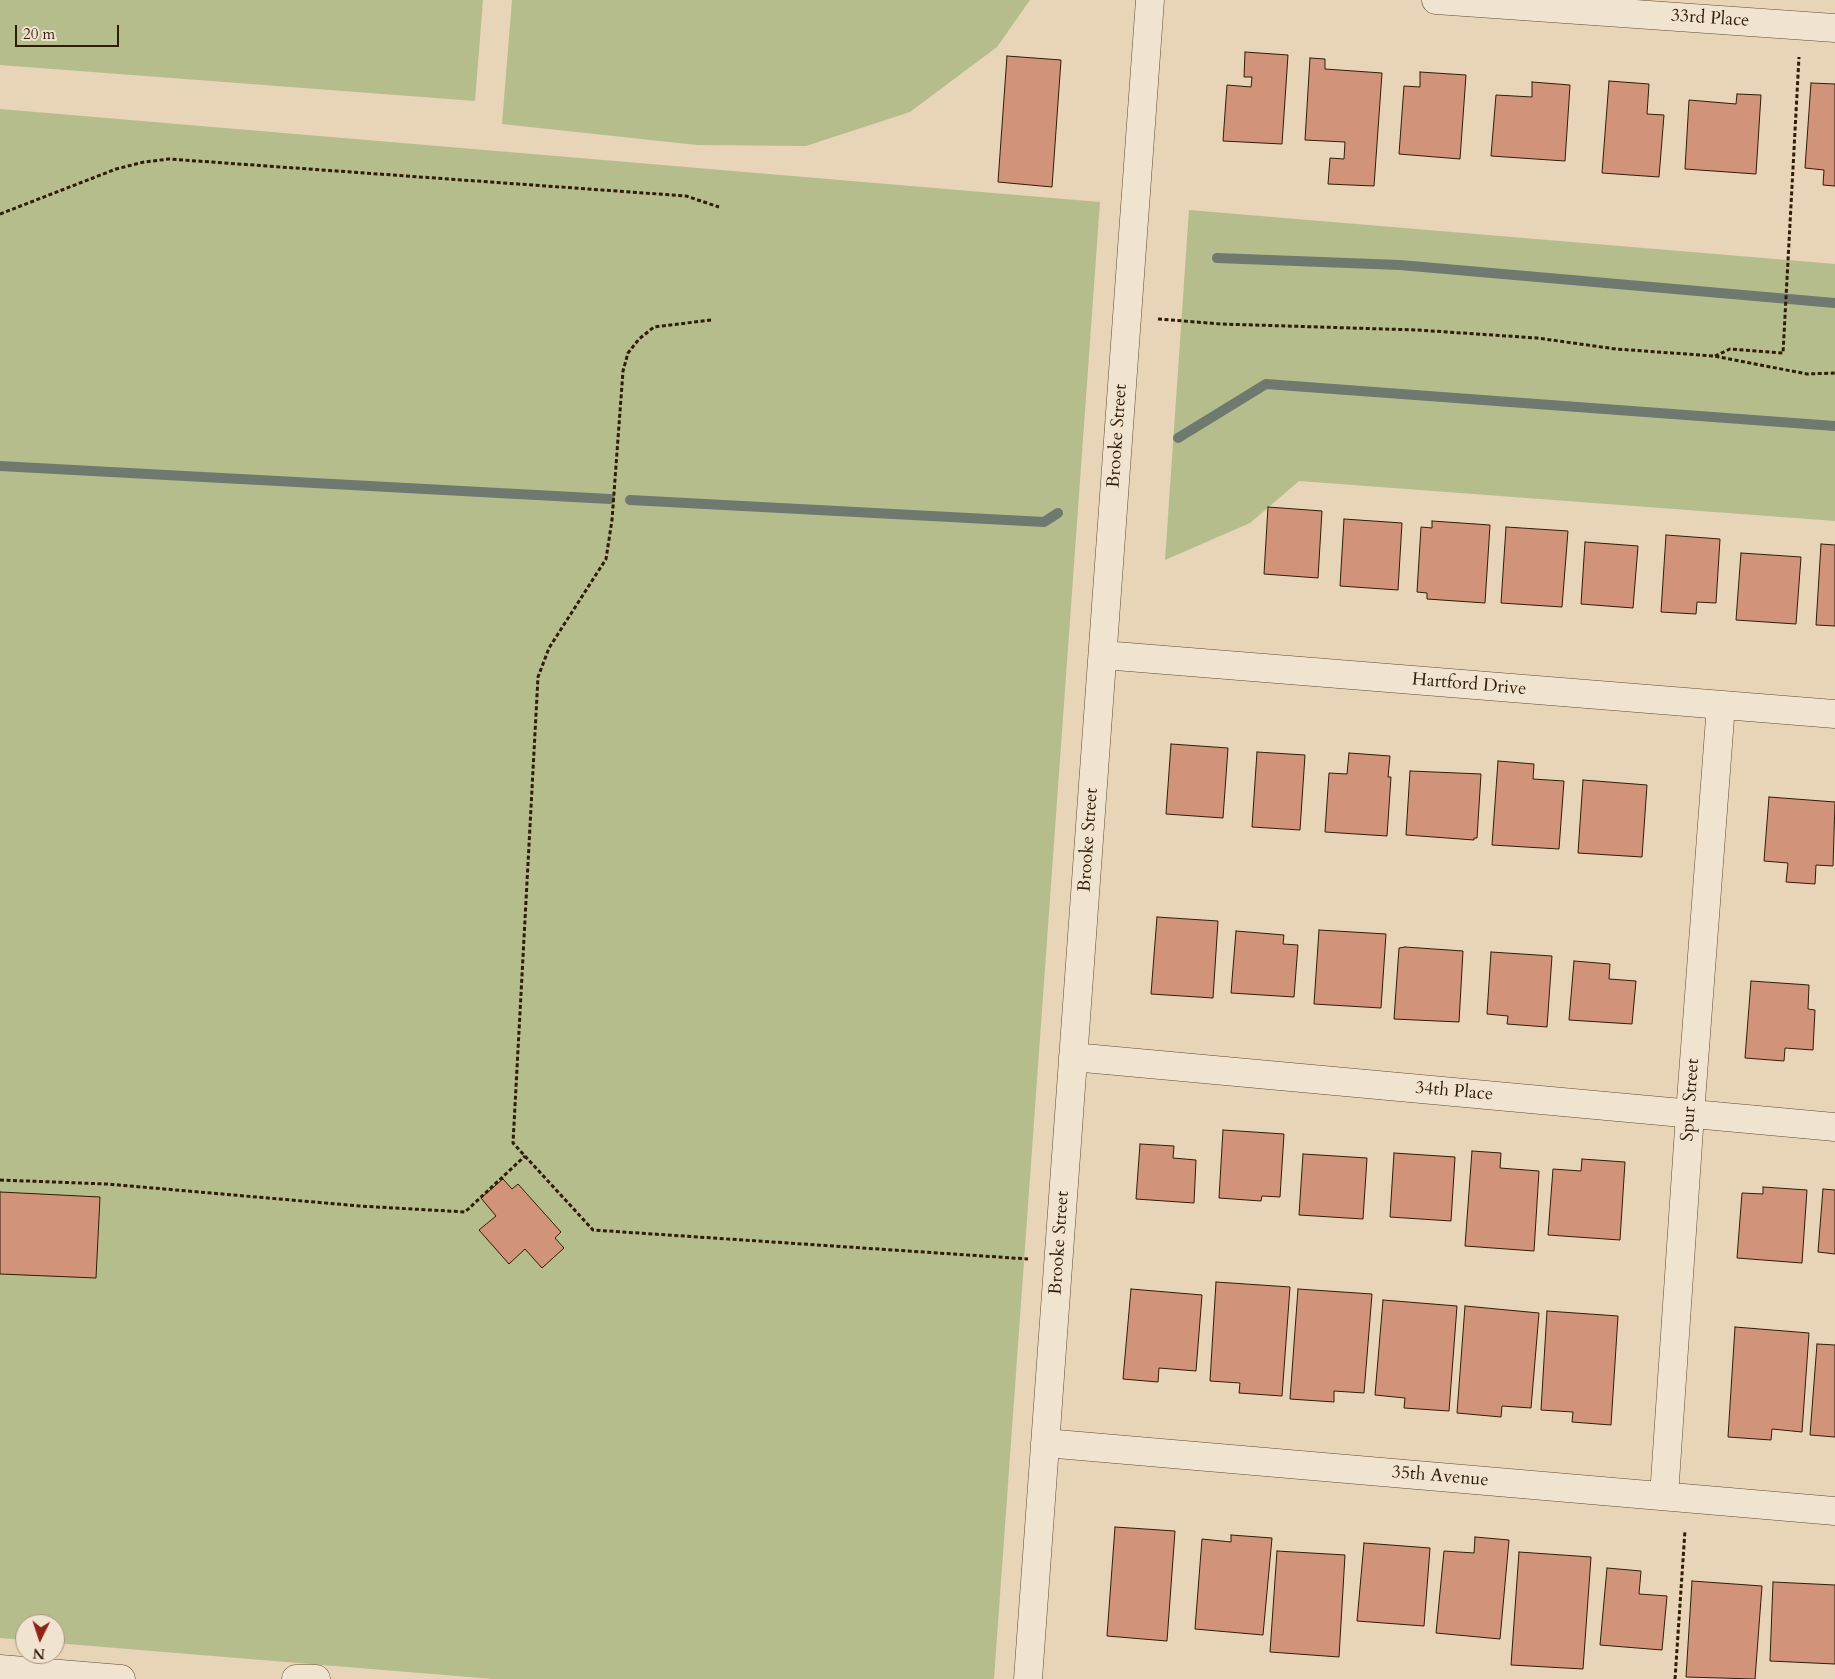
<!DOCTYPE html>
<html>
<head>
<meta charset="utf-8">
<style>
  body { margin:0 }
  #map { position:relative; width:1835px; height:1679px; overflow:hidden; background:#e8d4b6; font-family:Cardo,serif }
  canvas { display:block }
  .north { position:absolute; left:15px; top:1614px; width:50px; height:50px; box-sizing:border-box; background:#f0e3d0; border:1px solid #a4937f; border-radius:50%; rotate:184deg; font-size:14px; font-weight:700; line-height:20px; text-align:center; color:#311c05 }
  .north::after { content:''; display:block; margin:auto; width:18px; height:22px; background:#8f2418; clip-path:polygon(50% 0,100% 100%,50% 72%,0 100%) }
  .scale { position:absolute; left:15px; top:25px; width:104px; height:22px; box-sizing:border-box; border:2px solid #311c05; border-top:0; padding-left:6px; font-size:15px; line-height:18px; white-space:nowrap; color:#311c05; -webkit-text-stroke:4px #f0e3d0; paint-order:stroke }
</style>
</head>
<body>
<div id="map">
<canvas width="1835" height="1679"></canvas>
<div class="north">N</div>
<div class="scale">20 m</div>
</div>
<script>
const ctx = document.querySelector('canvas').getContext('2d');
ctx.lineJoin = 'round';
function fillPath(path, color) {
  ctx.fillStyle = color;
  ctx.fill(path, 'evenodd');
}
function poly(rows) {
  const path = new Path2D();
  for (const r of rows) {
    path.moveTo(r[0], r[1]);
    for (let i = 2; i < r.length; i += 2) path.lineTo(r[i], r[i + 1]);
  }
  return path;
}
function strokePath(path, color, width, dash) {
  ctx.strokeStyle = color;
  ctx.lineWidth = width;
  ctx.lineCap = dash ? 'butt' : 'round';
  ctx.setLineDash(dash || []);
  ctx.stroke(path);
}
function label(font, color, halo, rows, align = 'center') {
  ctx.font = font + ' Cardo,serif';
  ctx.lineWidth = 5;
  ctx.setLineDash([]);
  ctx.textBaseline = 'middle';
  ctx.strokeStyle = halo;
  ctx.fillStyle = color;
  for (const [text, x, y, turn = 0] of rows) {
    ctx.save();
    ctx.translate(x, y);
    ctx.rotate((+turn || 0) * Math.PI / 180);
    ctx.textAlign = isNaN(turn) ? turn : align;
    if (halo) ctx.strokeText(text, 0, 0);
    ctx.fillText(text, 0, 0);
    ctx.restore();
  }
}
fillPath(poly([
  [0,0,483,0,475,101,0,65],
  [512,0,1030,0,997,47,910,112,806,146,697,145,502,124],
  [0,109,1100,202,994,1679,493,1679,55,1643,55,1624,25,1624,25,1640,0,1638],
  [1189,210,1835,264,1835,521,1299,481,1250,523,1165,560]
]), '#b6bd8d');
strokePath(poly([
  [1217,258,1400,265,1835,303],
  [1178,438,1266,384,1835,426],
  [0,466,610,499],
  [630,500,1044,522,1058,513]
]), '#6f796f', 10);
const building = poly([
  [1245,52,1288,55,1282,144,1223,141,1227,85,1251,87,1252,77,1244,77,1245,52],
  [1007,56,1061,60,1052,187,998,182,1007,56],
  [1310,58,1325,59,1325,69,1382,73,1374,186,1328,184,1330,158,1344,159,1345,142,1305,140,1310,58],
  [1420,72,1466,75,1460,159,1399,154,1404,86,1420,87,1420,72],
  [1609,81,1649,84,1647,114,1664,115,1659,177,1602,173,1609,81],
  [1532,82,1570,85,1565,161,1491,156,1496,95,1532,97,1532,82],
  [1811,83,1835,84,1835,186,1823,185,1824,170,1805,168,1811,83],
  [1737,94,1761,95,1756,174,1685,169,1689,100,1736,104,1737,94],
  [1268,507,1322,511,1318,578,1264,574,1268,507],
  [1344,519,1402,523,1398,590,1340,586,1344,519],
  [1432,521,1490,525,1485,603,1427,599,1427,593,1417,592,1421,527,1432,528,1432,521],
  [1506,527,1568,531,1562,607,1501,603,1506,527],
  [1666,535,1720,539,1716,603,1697,602,1696,614,1661,612,1666,535],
  [1585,542,1638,546,1633,608,1581,604,1585,542],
  [1821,544,1835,545,1835,626,1816,625,1821,544],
  [1741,553,1801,557,1796,624,1736,620,1741,553],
  [1171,744,1228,748,1223,818,1166,814,1171,744],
  [1257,752,1305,755,1300,830,1252,827,1257,752],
  [1349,753,1390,756,1388,777,1391,777,1387,836,1325,832,1329,773,1347,774,1349,753],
  [1498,761,1534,764,1533,779,1564,781,1559,849,1492,845,1498,761],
  [1410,771,1481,774,1477,838,1474,838,1474,840,1406,835,1410,771],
  [1583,780,1647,785,1642,857,1578,853,1583,780],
  [1769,797,1835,802,1833,866,1816,865,1815,884,1786,882,1788,863,1764,861,1769,797],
  [1157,917,1218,921,1213,998,1151,994,1157,917],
  [1319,930,1386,934,1381,1008,1314,1004,1319,930],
  [1236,931,1284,935,1283,944,1298,945,1294,997,1231,993,1236,931],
  [1405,947,1463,951,1459,1022,1394,1019,1399,948,1405,947],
  [1491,952,1552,956,1547,1027,1507,1024,1508,1016,1487,1014,1491,952],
  [1574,961,1610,964,1609,979,1636,981,1632,1024,1569,1020,1574,961],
  [1751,981,1809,985,1808,1009,1815,1010,1813,1050,1785,1048,1784,1061,1745,1058,1751,981],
  [1223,1130,1284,1134,1280,1197,1262,1196,1261,1201,1219,1198,1223,1130],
  [1140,1144,1174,1146,1173,1158,1196,1160,1194,1203,1136,1199,1140,1144],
  [1472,1151,1501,1153,1500,1168,1539,1171,1534,1251,1465,1246,1472,1151],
  [1394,1153,1455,1157,1451,1221,1390,1217,1394,1153],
  [1303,1154,1367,1158,1363,1219,1299,1215,1303,1154],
  [1582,1159,1625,1162,1620,1240,1548,1235,1553,1169,1581,1171,1582,1159],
  [503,1179,512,1189,518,1184,561,1232,555,1238,564,1248,542,1268,525,1249,509,1264,479,1230,496,1216,481,1198,503,1179],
  [1763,1187,1807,1190,1802,1263,1737,1258,1742,1193,1763,1194,1763,1187],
  [1823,1189,1835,1190,1835,1254,1818,1252,1823,1189],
  [0,1192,100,1197,96,1278,0,1274,0,1192],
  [1216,1282,1290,1287,1282,1396,1239,1393,1240,1383,1210,1381,1216,1282],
  [1131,1289,1202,1295,1196,1371,1159,1368,1158,1382,1123,1379,1131,1289],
  [1298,1289,1372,1294,1364,1393,1334,1391,1334,1402,1290,1399,1298,1289],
  [1383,1300,1457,1306,1449,1411,1404,1408,1405,1398,1375,1395,1383,1300],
  [1465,1306,1539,1313,1531,1408,1502,1406,1501,1417,1457,1413,1465,1306],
  [1547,1311,1618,1316,1611,1425,1572,1422,1573,1412,1541,1410,1547,1311],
  [1735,1327,1809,1333,1802,1432,1772,1429,1771,1440,1728,1437,1735,1327],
  [1817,1344,1835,1345,1835,1437,1810,1435,1817,1344],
  [1115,1527,1175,1531,1167,1641,1107,1636,1115,1527],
  [1231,1535,1272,1538,1263,1635,1195,1629,1202,1539,1231,1542,1231,1535],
  [1475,1537,1509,1540,1500,1639,1436,1633,1444,1551,1474,1553,1475,1537],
  [1364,1543,1430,1548,1424,1626,1357,1621,1364,1543],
  [1277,1551,1345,1555,1339,1657,1270,1652,1277,1551],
  [1519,1552,1591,1557,1583,1669,1511,1665,1519,1552],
  [1607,1568,1641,1571,1639,1594,1667,1596,1662,1650,1600,1645,1607,1568],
  [1692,1581,1762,1586,1755,1679,1686,1677,1692,1581],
  [1773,1582,1835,1585,1835,1664,1770,1661,1773,1582]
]);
fillPath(building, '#d1947b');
strokePath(building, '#311c05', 1);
const minor = poly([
  [1436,0,1835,28],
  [1103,655,1835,714],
  [1073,1057,1835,1127],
  [1045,1443,1835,1511],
  [1664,1496,1690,1114,1721,705],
  [0,1669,121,1679],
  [296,1679,316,1679],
  [1028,1679,1150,0]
]);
strokePath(minor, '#5f4a31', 29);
strokePath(poly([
  [0,214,116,169,144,162,169,159,686,196,719,207],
  [1158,319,1221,324,1417,330,1537,338,1616,349,1714,356,1807,374,1835,373],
  [711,320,654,327,639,339,628,353,623,371,612,520,606,559,549,648,538,677,513,1143,593,1230,1028,1259],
  [1715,356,1730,349,1783,353,1799,57],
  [0,1180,107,1184,360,1206,465,1212,525,1156],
  [1675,1679,1685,1530]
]), '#311c05', 3, [4, 2.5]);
strokePath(minor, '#f0e3d0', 28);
label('18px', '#311c05', '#f0e3d0', [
  ["33rd Place",1710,19,4],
  ["Brooke Street",1118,436,-86],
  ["Hartford Drive",1469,685,5],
  ["Brooke Street",1089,840,-86],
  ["34th Place",1454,1092,5],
  ["Spur Street",1691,1100,-86],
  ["Brooke Street",1060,1243,-86],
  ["35th Avenue",1440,1477,5]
]);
</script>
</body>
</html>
